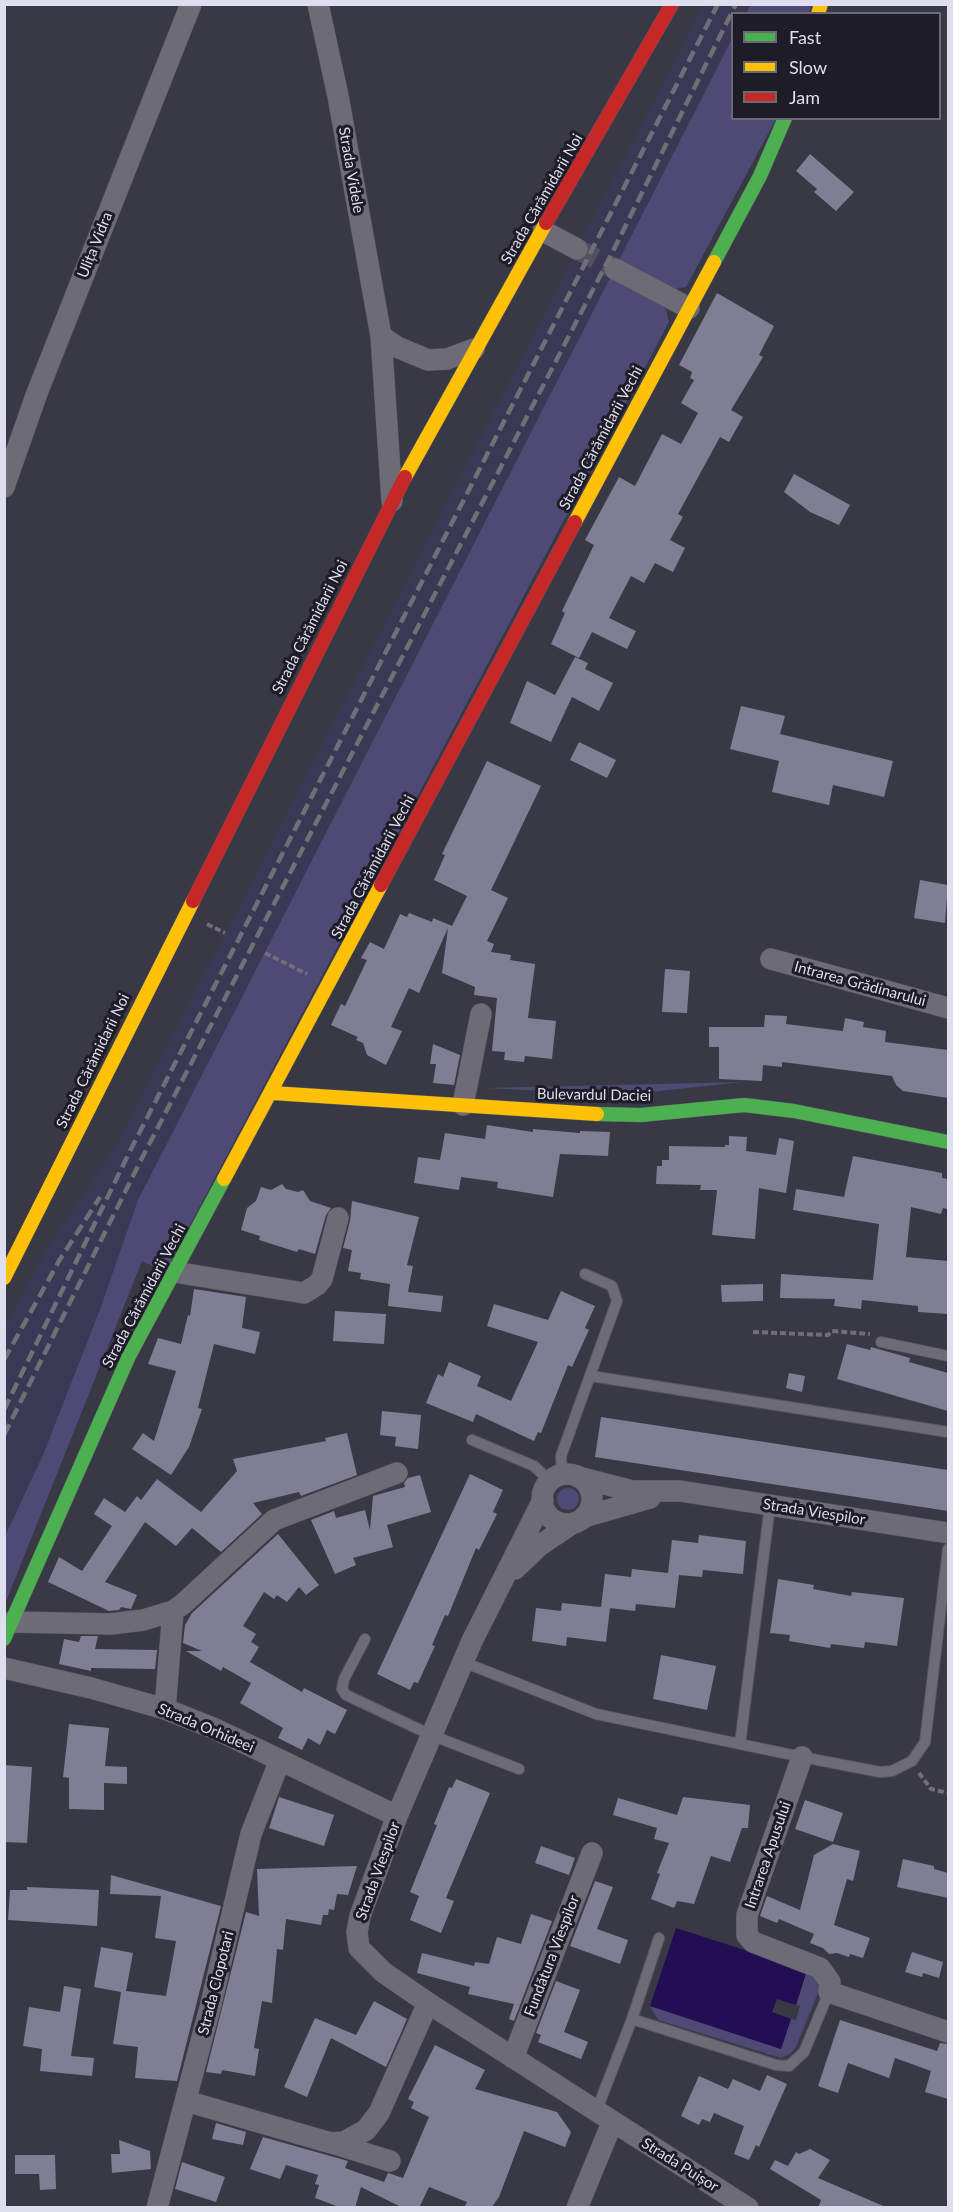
<!DOCTYPE html>
<html>
<head>
<meta charset="utf-8">
<style>
  body { margin:0 }
  #map { position:relative; width:953px; height:2212px; overflow:hidden; background:#393845; font-family:Lato,sans-serif }
  canvas { display:block }
  .frame { position:absolute; inset:0; border:6px solid #dedeee; pointer-events:none }
  .legend { position:absolute; left:731px; top:12px; width:210px; height:108px; box-sizing:border-box; background:#1d1c27; border:2px solid #6a6a77; margin:0; padding:8px 10px; list-style:none; font-size:18px; color:#dedeee }
  .legend li { display:flex; align-items:center; gap:12px; height:30px }
  .legend b { width:30px; border:2px solid #6a6a77 }
</style>
</head>
<body>
<div id="map">
<canvas width="953" height="2212"></canvas>
<div class="frame"></div>
<ul class="legend">
<li><b style="height:8px;background:#4caf50"></b>Fast</li>
<li><b style="height:8px;background:#ffc107"></b>Slow</li>
<li><b style="height:8px;background:#c62828"></b>Jam</li>
</ul>
</div>
<script>
const ctx = document.querySelector('canvas').getContext('2d');
ctx.lineJoin = 'round';
function fillPath(path, color) {
  ctx.fillStyle = color;
  ctx.fill(path, 'evenodd');
}
function poly(rows) {
  const path = new Path2D();
  for (const r of rows) {
    if (r.length === 3) {
      path.moveTo(r[0] + r[2], r[1]);
      path.arc(r[0], r[1], r[2], 0, 2 * Math.PI);
      continue;
    }
    path.moveTo(r[0], r[1]);
    for (let i = 2; i < r.length; i += 2) path.lineTo(r[i], r[i + 1]);
  }
  return path;
}
function strokePath(path, color, width, dash) {
  ctx.strokeStyle = color;
  ctx.lineWidth = width;
  ctx.lineCap = dash ? 'butt' : 'round';
  ctx.setLineDash(dash || []);
  ctx.stroke(path);
}
function label(font, color, halo, rows, align = 'center') {
  ctx.font = font + ' Lato,sans-serif';
  ctx.lineWidth = 6;
  ctx.setLineDash([]);
  ctx.textBaseline = 'middle';
  ctx.strokeStyle = halo;
  ctx.fillStyle = color;
  for (const [text, x, y, turn = 0] of rows) {
    ctx.save();
    ctx.translate(x, y);
    ctx.rotate((+turn || 0) * Math.PI / 180);
    ctx.textAlign = isNaN(turn) ? turn : align;
    if (halo) ctx.strokeText(text, 0, 0);
    ctx.fillText(text, 0, 0);
    ctx.restore();
  }
}
fillPath(poly([
  [703,5,750,5,746,13,732,14,732,39,138,1200,99,1312,43,1455,5,1536,5,1327,46,1251,116,1145]
]), '#3b3855');
fillPath(poly([
  [750,5,812,5,809,13,746,14],
  [732,39,732,118,776,119,686,287,674,289,619,260],
  [610,278,661,304,666,309,669,322,165,1272,142,1261,5,1604,5,1536,43,1455,99,1312,138,1200],
  [743,1082,623,1095,486,1088],
  [568,1499,11],
  [807,1970,816,1974,820,1988,796,2047,790,2054,781,2058,658,2020,650,2006,781,2049,791,2019,796,2020,800,2006,796,2005]
]), '#4f4975');
fillPath(poly([
  [676,1928,807,1970,796,2005,777,1999,772,2012,791,2019,781,2049,650,2006]
]), '#230e53');
fillPath(poly([
  [810,154,854,192,836,211,814,192,817,189,796,171],
  [717,293,774,326,759,355,763,357,731,410,743,417,729,442,720,437,678,514,683,517,670,540,685,548,673,572,655,563,644,583,631,576,609,618,636,631,627,649,592,632,579,658,551,644,565,613,562,611,594,545,585,540,619,477,635,486,662,434,681,444,698,413,681,403,694,380,690,378,692,372,679,365],
  [794,474,850,505,839,525,810,512,784,492],
  [575,657,588,663,585,669,613,683,599,711,572,697,551,742,510,723,527,681,555,695],
  [741,706,785,716,780,734,893,761,884,797,833,785,829,805,772,792,779,761,730,749],
  [579,742,616,760,607,778,570,760],
  [487,761,541,786,491,890,508,898,487,941,494,944,491,952,511,955,510,960,535,964,528,1018,556,1021,552,1059,525,1056,524,1062,504,1060,505,1052,492,1051,497,998,474,995,475,987,442,973,448,928,419,993,409,988,391,1027,402,1031,386,1065,367,1055,363,1043,356,1040,358,1037,331,1025,341,1004,345,1006,367,960,361,958,370,942,384,949,400,914,407,917,409,913,432,922,433,918,452,926,467,896,434,880,445,855,442,854],
  [920,880,948,885,945,923,914,918],
  [665,969,690,971,687,1013,662,1012],
  [765,1015,787,1016,786,1024,843,1031,845,1018,864,1022,863,1027,886,1031,885,1042,948,1050,948,1098,903,1091,896,1085,892,1076,782,1062,782,1067,763,1065,762,1081,719,1079,719,1047,709,1047,709,1027,764,1027],
  [433,1044,460,1055,454,1085,433,1083,436,1064,430,1064],
  [487,1125,533,1132,533,1129,580,1133,580,1131,610,1132,608,1156,560,1154,553,1197,497,1188,498,1182,461,1177,459,1190,414,1183,418,1157,440,1160,445,1133,485,1139],
  [729,1136,747,1137,746,1151,776,1155,779,1138,794,1141,786,1193,759,1188,755,1239,712,1235,717,1190,700,1190,701,1185,656,1184,657,1166,662,1166,662,1160,669,1160,669,1146,725,1147,725,1145,729,1145],
  [853,1156,942,1173,942,1178,948,1179,947,1209,943,1208,941,1214,911,1207,906,1257,948,1261,948,1314,918,1312,918,1306,862,1300,861,1309,834,1306,835,1299,780,1298,781,1274,873,1280,879,1224,793,1210,796,1189,844,1197],
  [282,1184,286,1189,298,1192,303,1190,310,1201,331,1208,326,1215,315,1254,299,1249,297,1252,259,1240,260,1236,241,1230,247,1208,256,1201,261,1187,271,1190],
  [352,1201,419,1217,407,1265,413,1266,408,1292,443,1296,441,1312,388,1306,390,1284,360,1279,361,1273,348,1271,352,1250,343,1248,350,1221],
  [763,1284,763,1301,722,1302,721,1285],
  [194,1289,246,1297,242,1328,260,1332,255,1354,214,1344,198,1408,202,1409,189,1447,171,1475,132,1449,143,1433,154,1441,176,1371,148,1364,158,1338,181,1344,188,1315,190,1316],
  [561,1291,595,1306,585,1328,589,1330,572,1367,568,1365,541,1433,538,1432,534,1441,476,1414,473,1422,426,1403,438,1374,443,1377,449,1362,481,1376,477,1386,511,1401,538,1342,487,1326,494,1304,548,1320],
  [335,1311,386,1314,384,1344,333,1341],
  [847,1344,870,1350,871,1347,910,1358,909,1362,948,1373,948,1411,837,1379],
  [789,1373,805,1376,802,1392,786,1388],
  [382,1411,421,1415,418,1449,395,1446,396,1437,380,1435],
  [601,1417,948,1470,948,1511,595,1457],
  [347,1433,357,1475,301,1496,299,1492,253,1503,262,1514,221,1552,192,1528,176,1546,145,1522,105,1582,137,1595,131,1609,121,1607,119,1610,109,1611,48,1582,59,1557,82,1571,112,1526,94,1514,104,1498,125,1512,137,1496,141,1500,157,1479,201,1512,237,1471,233,1459,326,1441,325,1438],
  [470,1474,503,1490,493,1512,497,1514,479,1550,476,1548,448,1616,445,1615,432,1645,435,1646,418,1683,414,1682,410,1690,377,1674],
  [420,1475,431,1512,387,1525,393,1547,353,1558,356,1565,335,1574,311,1520,334,1511,336,1518,365,1510,370,1530,373,1496,405,1487,404,1483,408,1478],
  [278,1534,319,1585,306,1595,299,1587,287,1602,277,1595,274,1599,264,1592,243,1626,256,1634,251,1642,259,1647,250,1662,302,1692,304,1688,347,1710,335,1734,327,1730,320,1745,308,1738,302,1750,278,1738,283,1728,240,1703,251,1683,223,1667,221,1671,186,1651,202,1651,183,1643,185,1625,192,1613],
  [699,1535,746,1541,743,1574,703,1570,702,1577,679,1575,675,1608,636,1604,635,1611,601,1607,605,1574,631,1577,632,1569,668,1573,672,1540,698,1543],
  [778,1579,814,1585,813,1589,851,1596,852,1592,904,1598,897,1646,865,1642,864,1648,831,1644,830,1648,789,1641,790,1635,770,1633],
  [562,1603,610,1608,606,1642,567,1637,566,1646,532,1641,536,1608,561,1611],
  [81,1636,98,1636,95,1649,157,1650,155,1669,91,1668,91,1671,59,1664,64,1639,79,1642],
  [661,1655,716,1666,707,1710,653,1699],
  [69,1724,109,1728,105,1766,127,1767,127,1784,104,1783,104,1810,69,1809,69,1778,63,1777],
  [4,1765,32,1767,27,1843,4,1842],
  [456,1779,490,1793,446,1898,454,1901,441,1933,410,1920,419,1896,410,1892,437,1825,434,1824,449,1787,452,1788],
  [279,1797,334,1815,324,1846,269,1828],
  [683,1797,750,1805,748,1828,742,1828,730,1862,711,1856,694,1904,677,1901,674,1908,651,1899,660,1874,657,1873,669,1843,654,1839,657,1828,613,1815,618,1798,677,1815],
  [805,1800,843,1813,833,1842,795,1829],
  [833,1844,860,1851,853,1881,847,1879,834,1925,870,1938,863,1958,850,1954,849,1957,837,1953,829,1954,823,1948,810,1943,814,1934,779,1919,777,1923,760,1916,767,1896,800,1910,814,1855],
  [541,1846,575,1858,569,1875,535,1863],
  [903,1859,934,1866,934,1869,948,1873,948,1898,897,1887],
  [357,1866,348,1895,337,1894,334,1910,329,1909,328,1915,323,1915,321,1925,286,1919,283,1950,277,1949,272,2003,262,2001,254,2048,259,2049,255,2076,222,2070,221,2074,206,2072,246,1912,259,1916,257,1869],
  [111,1875,221,1906,177,2081,135,2078,138,2047,113,2044,121,1992,94,1987,101,1947,133,1953,126,1991,166,1996,176,1941,155,1938,161,1896,110,1894],
  [595,1881,613,1887,597,1929,628,1940,620,1964,570,1946],
  [27,1887,99,1890,97,1926,8,1920,10,1890,27,1890],
  [531,1914,552,1921,514,2021,509,2019,514,2004,468,1994,470,1987,417,1973,422,1953,474,1966,475,1962,489,1964,497,1937,521,1944],
  [912,1952,943,1962,939,1978,923,1973,922,1977,905,1972],
  [556,1981,580,1990,564,2032,588,2042,581,2059,538,2042,541,2035,536,2033],
  [64,1986,81,1989,71,2056,94,2058,92,2076,40,2071,42,2049,23,2046,29,2007,60,2012],
  [374,2001,407,2019,386,2067,331,2038,307,2097,284,2087,315,2018,356,2035],
  [840,2020,937,2051,940,2043,948,2044,948,2099,925,2092,931,2071,895,2058,889,2078,848,2063,838,2093,818,2086],
  [435,2045,485,2070,475,2089,557,2112,571,2132,565,2147,524,2131,499,2197,491,2208,464,2208,467,2202,429,2187,419,2208,403,2208,361,2187,355,2208,342,2208,315,2198,319,2185,315,2184,318,2175,286,2165,280,2179,250,2169,263,2137,348,2161,345,2168,384,2182,388,2173,403,2178,429,2117,411,2108,414,2102,408,2099],
  [767,2075,787,2084,759,2147,756,2145,749,2160,734,2154,744,2126,714,2113,710,2122,702,2119,699,2125,681,2116,699,2076,728,2089,733,2079,760,2091],
  [216,2123,246,2132,243,2145,212,2139],
  [119,2140,150,2151,151,2169,112,2173,111,2154,120,2154],
  [810,2149,830,2160,818,2178,888,2208,818,2208,821,2200,770,2169,775,2160,788,2166,796,2152,799,2154],
  [15,2155,55,2155,56,2189,40,2190,39,2174,15,2174],
  [182,2162,225,2177,216,2202,175,2189]
]), '#807e94');
strokePath(poly([
  [577,249,615,269]
]), '#52515e', 21, [21, 10]);
const lane = poly([
  [881,1342,948,1356],
  [591,1376,948,1432],
  [472,1440,534,1466,550,1481],
  [562,1475,561,1456,617,1301,612,1286,585,1274],
  [365,1639,344,1679,342,1689,346,1695,431,1735,519,1769],
  [463,1662,596,1714,802,1757,880,1772,892,1771,912,1761,925,1742,948,1549],
  [740,1744,770,1505],
  [632,2019,659,1938],
  [596,2112,632,2019,776,2065,789,2066,804,2052,829,1992]
]);
const street = poly([
  [318,4,338,96,381,336,392,501],
  [543,231,577,249],
  [615,269,689,308],
  [381,336,397,347,428,360,447,359,474,349],
  [4,487,37,393,191,4],
  [771,959,948,1008],
  [463,1105,481,1014],
  [174,1272,304,1293,317,1285,322,1279,338,1218],
  [567,1499,25],
  [578,1477,632,1491,680,1491,948,1533],
  [543,1500,472,1641,397,1816,360,1916,357,1932,359,1948,383,1972,428,2003,748,2208],
  [584,1517,650,1498],
  [515,1569,539,1546,573,1523],
  [11,1622,111,1624,143,1620,173,1611,183,1604,274,1520,397,1473],
  [4,1668,91,1688,165,1709,213,1728,397,1816],
  [165,1709,173,1611],
  [802,1757,747,1915,747,1935,753,1942,820,1968,830,1982,829,1992,948,2032],
  [513,2058,592,1853],
  [186,2101,331,2143,344,2142,366,2130,379,2113,428,2003],
  [332,2143,390,2161],
  [157,2208,210,2008,251,1834,280,1760],
  [577,2208,612,2123]
]);
const fast = poly([
  [714,262,760,176,785,118],
  [597,1114,641,1115,744,1105,794,1111,948,1142],
  [4,1639,129,1356,224,1179]
]);
const slow = poly([
  [818,14,821,4],
  [405,477,546,223],
  [575,522,714,262],
  [272,1093,597,1114],
  [224,1179,381,885],
  [4,1278,193,901]
]);
const jam = poly([
  [546,223,672,4],
  [381,885,575,522],
  [193,901,405,477]
]);
strokePath(lane, '#575662', 12);
strokePath(street, '#575662', 22);
strokePath(fast, '#575662', 15);
strokePath(slow, '#575662', 15);
strokePath(jam, '#575662', 15);
strokePath(poly([
  [207,924,225,933],
  [265,953,307,974],
  [753,1332,828,1335,832,1331,870,1334],
  [919,1773,931,1789,948,1793]
]), '#6f6e79', 4, [6, 3]);
strokePath(lane, '#6d6c76', 10);
strokePath(street, '#6d6c76', 21);
strokePath(fast, '#4caf50', 14);
strokePath(slow, '#ffc107', 14);
strokePath(jam, '#c62828', 14);
strokePath(poly([
  [4,1360,59,1261,100,1197],
  [4,1410,129,1153,718,4],
  [4,1435,142,1158,612,253,736,4]
]), '#6f6f78', 4.5, [12, 6]);
label('15px', '#dedeee', '#1d1c27', [
  ["Strada Videle",351,170,80],
  ["Strada Cărămidarii Noi",542,199,-60],
  ["Ulița Vidra",95,245,-68],
  ["Strada Cărămidarii Vechi",601,438,-62],
  ["Strada Cărămidarii Noi",310,627,-63],
  ["Strada Cărămidarii Vechi",373,867,-62],
  ["Intrarea Grădinarului",860,984,15],
  ["Strada Cărămidarii Noi",93,1061,-64],
  ["Bulevardul Daciei",594,1095,1],
  ["Strada Cărămidarii Vechi",144,1296,-62],
  ["Strada Viespilor",814,1512,9],
  ["Strada Orhideei",206,1728,23],
  ["Intrarea Apusului",768,1855,-71],
  ["Strada Viespilor",378,1871,-70],
  ["Fundătura Viespilor",552,1956,-69],
  ["Strada Clopotari",216,1983,-76],
  ["Strada Puișor",680,2165,32]
]);
</script>
</body>
</html>
